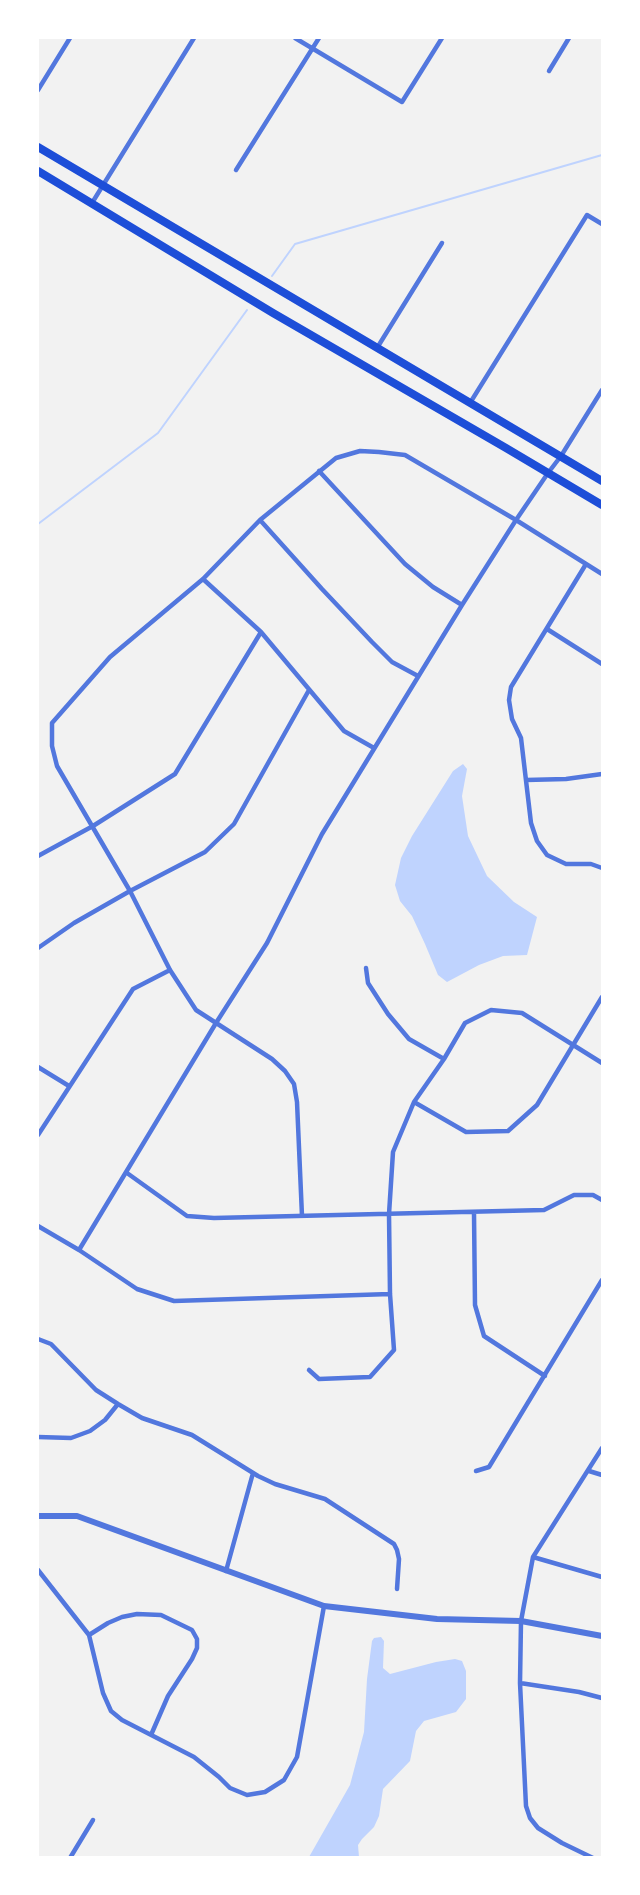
<!DOCTYPE html>
<html>
<head>
<meta charset="utf-8">
<style>
  body { margin:0 }
  #map { position:relative; width:640px; height:1895px; overflow:hidden; background:#f2f2f2; font-family:"Varela Round",sans-serif }
  canvas { display:block }
  .frame { position:absolute; inset:0; border:39px solid #fff; pointer-events:none }
</style>
</head>
<body>
<div id="map">
<canvas width="640" height="1895"></canvas>
<div class="frame"></div>
</div>
<script>
const ctx = document.querySelector('canvas').getContext('2d');
ctx.lineJoin = 'round';
function fillPath(path, color) {
  ctx.fillStyle = color;
  ctx.fill(path, 'evenodd');
}
function poly(rows) {
  const path = new Path2D();
  for (const r of rows) {
    path.moveTo(r[0], r[1]);
    for (let i = 2; i < r.length; i += 2) path.lineTo(r[i], r[i + 1]);
  }
  return path;
}
function strokePath(path, color, width, dash) {
  ctx.strokeStyle = color;
  ctx.lineWidth = width;
  ctx.lineCap = dash ? 'butt' : 'round';
  ctx.setLineDash(dash || []);
  ctx.stroke(path);
}
fillPath(poly([
  [463,764,467,769,462,796,468,836,487,876,514,902,537,917,527,955,503,956,479,965,447,982,438,975,425,944,412,916,400,901,395,885,401,858,412,836,453,771],
  [381,1637,384,1641,383,1668,390,1674,436,1662,455,1659,462,1661,466,1671,466,1699,456,1712,424,1721,416,1731,410,1761,383,1789,379,1816,374,1827,362,1839,358,1845,359,1857,309,1857,350,1785,364,1732,367,1679,372,1641,374,1638]
]), '#bfd3fe');
strokePath(poly([
  [272,276,295,244,602,155],
  [38,524,158,433,247,310]
]), '#bfd3fe', 2);
strokePath(poly([
  [295,38,402,102,442,38],
  [549,71,569,38],
  [38,90,70,38],
  [236,170,319,38],
  [92,203,194,38],
  [377,348,442,243],
  [470,403,587,215,602,224],
  [319,471,405,564,433,587,462,605],
  [260,520,322,589,372,642,392,662,418,676],
  [586,564,511,687,509,700,512,719,521,738,531,823,537,841,547,855,566,864,591,864,602,868],
  [203,579,261,632,344,731,374,748],
  [547,629,602,664],
  [526,780,566,779,602,774],
  [38,856,93,826,175,774,261,632],
  [38,948,74,923,130,891,205,852,234,824,309,690],
  [366,968,368,983,388,1014,409,1039,444,1059],
  [38,1067,69,1086],
  [414,1102,466,1132,508,1131,537,1105,602,997],
  [38,1135,133,989,170,970],
  [127,1173,187,1216,214,1218,544,1210,574,1195,593,1195,602,1200],
  [474,1213,475,1305,484,1336,545,1376],
  [302,1216,297,1102,294,1084,285,1071,272,1059,196,1010,170,970,130,891,57,766,52,746,52,723,110,657,203,579,260,520,336,458,360,451,379,452,405,455,516,520,602,574],
  [38,1226,79,1250,137,1289,174,1301,390,1294],
  [79,1250,216,1023,267,943,322,834,462,605,516,520,548,473,561,456,602,390],
  [38,1339,51,1344,96,1390,118,1404,142,1418,192,1435,258,1476,275,1484,325,1499,394,1544,397,1550,399,1559,397,1589],
  [309,1370,319,1379,370,1377,394,1350,390,1294,389,1214,393,1152,414,1102,444,1059,465,1023,491,1010,522,1013,602,1063],
  [38,1437,71,1438,90,1431,105,1420,118,1404],
  [476,1471,489,1467,602,1280],
  [589,1471,602,1475],
  [533,1557,602,1577],
  [38,1570,89,1635,103,1693,111,1711,122,1720,194,1757,219,1777,230,1788,247,1795,265,1792,284,1780,297,1757,324,1606],
  [226,1571,253,1473],
  [89,1635,108,1623,122,1617,137,1614,161,1615,192,1630,197,1639,197,1648,192,1659,168,1696,151,1735],
  [520,1683,579,1692,602,1698],
  [70,1858,93,1820],
  [593,1858,562,1843,538,1828,530,1818,526,1806,520,1683,521,1621,533,1557,602,1448]
]), '#5277de', 4.5);
strokePath(poly([
  [38,1516,77,1516,324,1606,437,1619,521,1621,602,1636]
]), '#5277de', 6);
strokePath(poly([
  [38,147,602,481],
  [38,171,273,313,506,448,602,505]
]), '#1d4ed8', 8);
</script>
</body>
</html>
